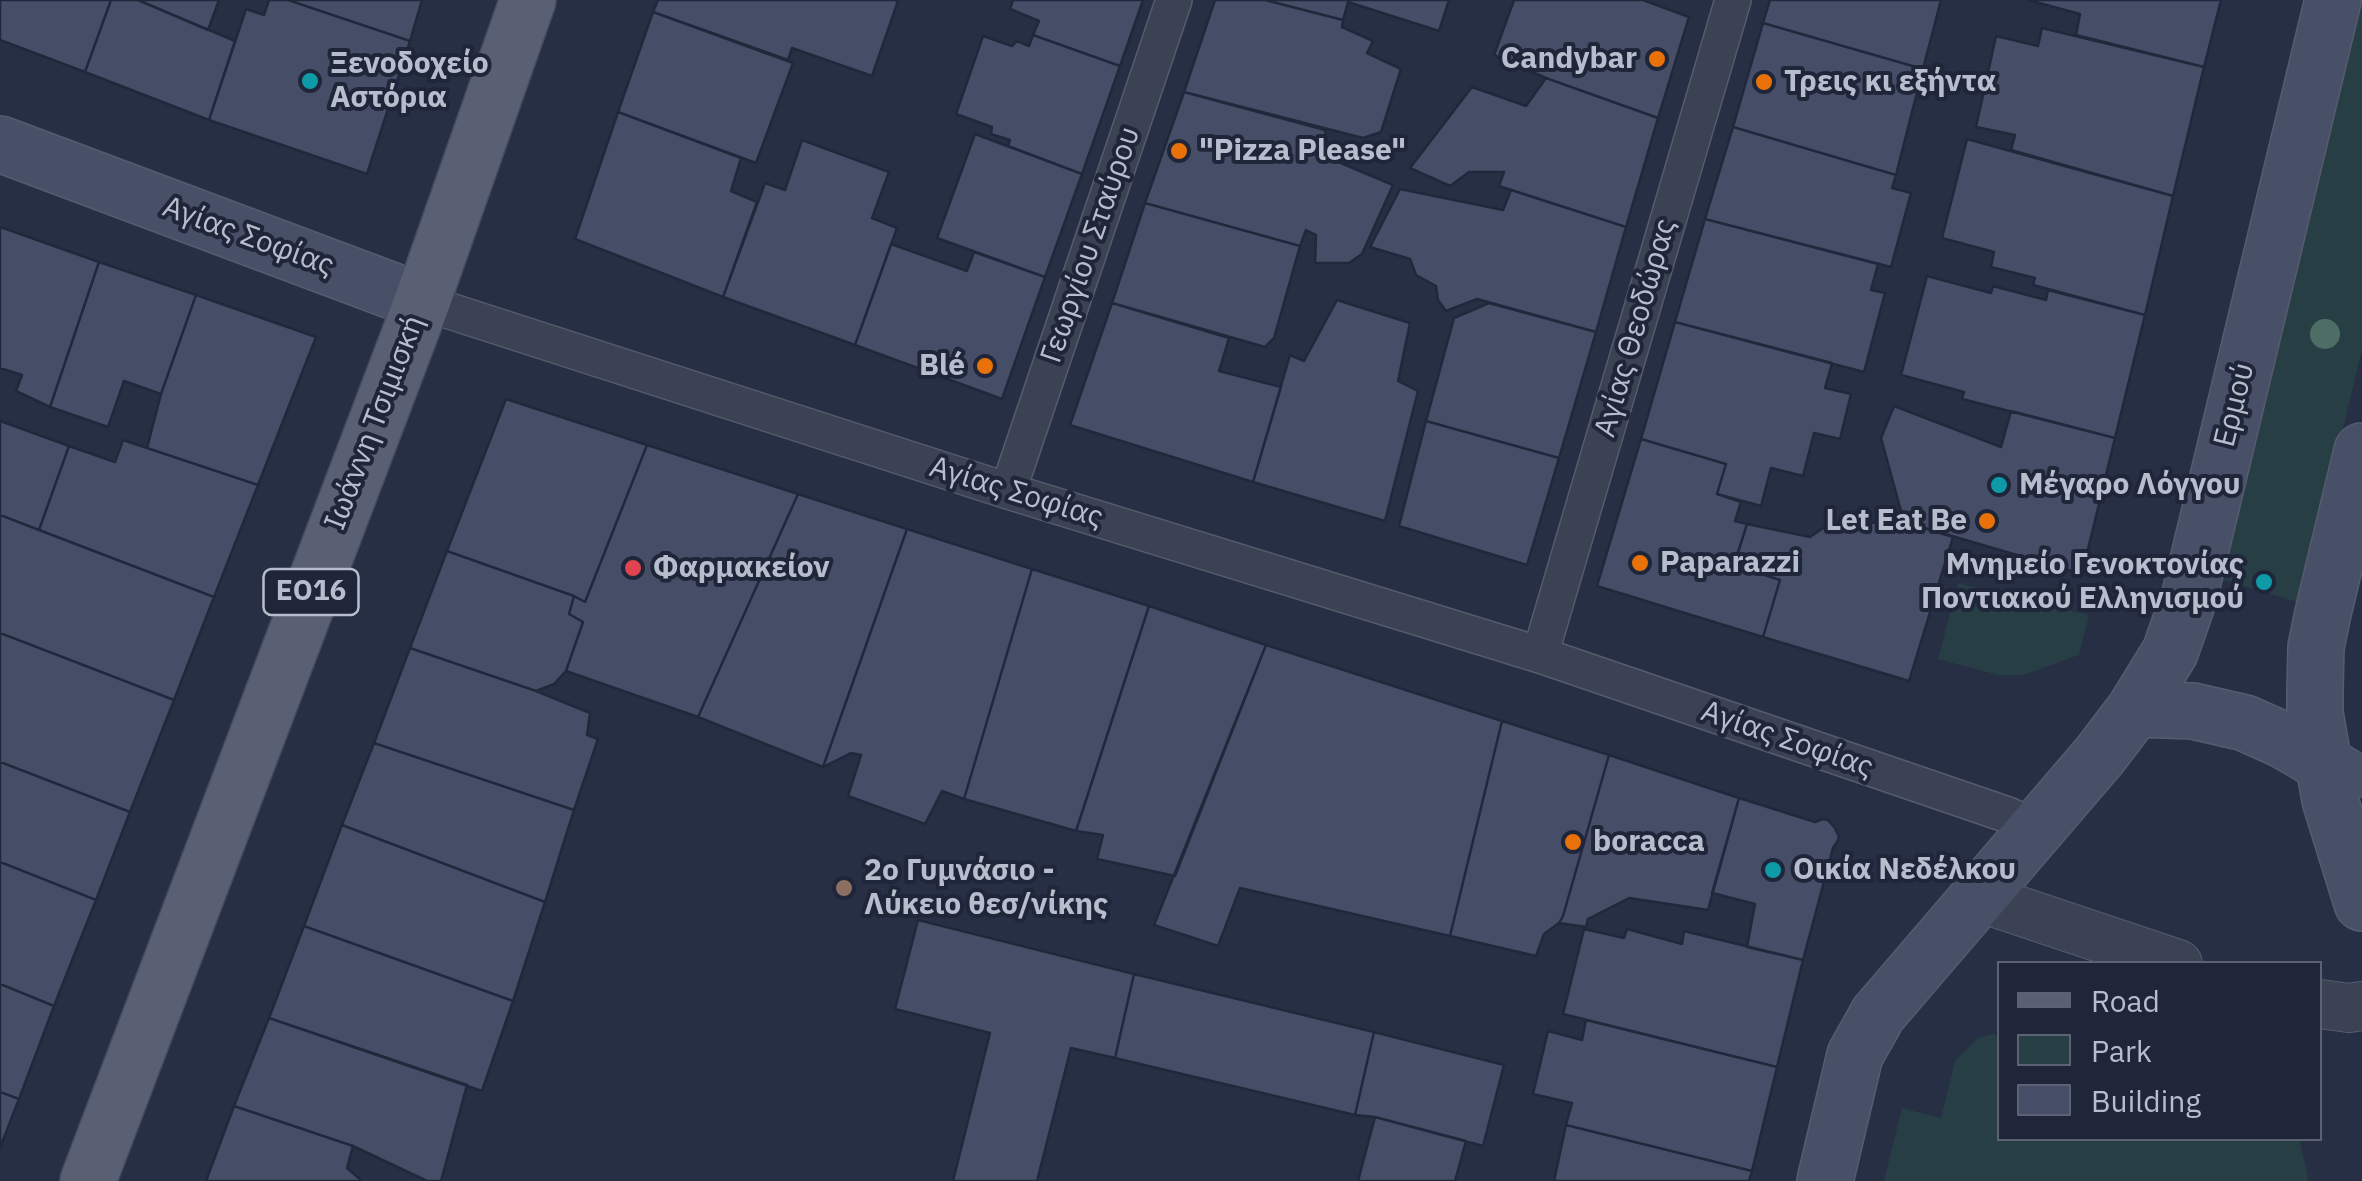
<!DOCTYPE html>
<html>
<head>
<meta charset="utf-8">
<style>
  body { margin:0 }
  #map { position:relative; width:2362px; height:1181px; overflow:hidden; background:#262f44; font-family:"IBM Plex Sans",sans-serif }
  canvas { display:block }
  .legend { position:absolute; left:1997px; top:961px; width:325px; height:180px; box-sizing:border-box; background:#1f2639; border:2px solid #5c6274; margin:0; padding:12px 18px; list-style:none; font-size:30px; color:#b8bdcd }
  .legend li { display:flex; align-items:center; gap:20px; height:50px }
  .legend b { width:50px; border:2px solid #5c6274 }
</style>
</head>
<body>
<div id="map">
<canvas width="2362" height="1181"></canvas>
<ul class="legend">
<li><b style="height:12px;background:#596073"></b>Road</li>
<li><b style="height:28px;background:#283e45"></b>Park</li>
<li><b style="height:28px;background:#454e66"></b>Building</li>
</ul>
</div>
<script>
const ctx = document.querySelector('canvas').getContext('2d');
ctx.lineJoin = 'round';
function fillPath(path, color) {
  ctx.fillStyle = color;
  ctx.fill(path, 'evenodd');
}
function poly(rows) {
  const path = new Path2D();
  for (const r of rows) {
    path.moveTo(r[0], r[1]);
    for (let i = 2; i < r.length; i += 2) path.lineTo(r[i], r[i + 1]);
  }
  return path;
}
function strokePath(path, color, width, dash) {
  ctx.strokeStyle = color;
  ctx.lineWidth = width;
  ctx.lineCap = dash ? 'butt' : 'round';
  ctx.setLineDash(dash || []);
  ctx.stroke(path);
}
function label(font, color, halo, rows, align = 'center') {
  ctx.font = font + ' "IBM Plex Sans",sans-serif';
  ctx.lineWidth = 8;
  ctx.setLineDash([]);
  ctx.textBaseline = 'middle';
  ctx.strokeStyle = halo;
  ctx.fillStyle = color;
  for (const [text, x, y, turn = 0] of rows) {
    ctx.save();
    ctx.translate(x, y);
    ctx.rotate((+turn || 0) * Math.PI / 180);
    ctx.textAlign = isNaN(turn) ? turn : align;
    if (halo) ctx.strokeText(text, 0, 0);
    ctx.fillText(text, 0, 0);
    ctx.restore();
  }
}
fillPath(poly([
  [2350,0,2362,0,2362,350,2301,603,2214,577],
  [1958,583,2089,615,2079,655,2023,675,1998,675,1938,659],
  [1993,1034,1999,1036,2000,1138,2299,1139,2308,1176,2307,1181,1884,1181,1902,1108,1941,1118,1955,1061,1978,1038]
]), '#283e45');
const building = poly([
  [0,0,111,0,85,72,0,40,0,0],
  [111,0,138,0,235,41,209,120,85,72,111,0],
  [138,0,219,0,208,30,138,0],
  [269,0,288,0,410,41,367,174,209,120,246,9,264,15,269,0],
  [288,0,422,0,410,41,288,0],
  [658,0,895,0,898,1,872,76,792,48,788,60,653,12,658,0],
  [1013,0,1143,0,1120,66,1033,35,1039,21,1010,9,1013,0],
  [1215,0,1265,0,1343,20,1342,27,1373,41,1367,53,1401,69,1381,132,1363,138,1184,92,1215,0],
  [1265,0,1449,0,1439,31,1348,2,1343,20,1265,0],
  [1514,0,1643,0,1689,17,1658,118,1546,78,1494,55,1514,0],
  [1770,0,1941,0,1923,69,1763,23,1770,0],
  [2028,0,2221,0,2204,67,2076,35,2080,14,2028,0],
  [653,12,793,63,756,163,618,112,653,12],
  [1763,23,1923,69,1896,175,1733,127,1763,23],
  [2042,28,2204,67,2173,196,2011,150,2015,135,1976,127,1996,36,2038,46,2042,28],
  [1033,35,1120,66,1082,174,1008,146,1010,140,991,134,992,127,956,114,983,36,1012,46,1017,41,1029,46,1033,35],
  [1546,78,1658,118,1626,227,1499,186,1504,172,1469,172,1450,186,1410,168,1472,87,1526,106,1546,78],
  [1184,92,1325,130,1329,158,1393,185,1362,254,1349,263,1315,263,1316,235,1306,230,1300,246,1145,203,1184,92],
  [618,112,741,158,731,191,757,202,723,297,575,239,618,112],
  [1733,127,1896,175,1892,188,1911,193,1891,267,1705,219,1733,127],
  [975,134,1082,174,1045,277,937,238,975,134],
  [1967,139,2173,196,2145,315,2033,285,2035,278,1991,267,1994,252,1942,238,1967,139],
  [802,140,889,172,872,218,897,228,855,345,723,297,765,183,785,190,802,140],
  [1400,189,1503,210,1511,190,1626,227,1596,332,1477,299,1446,311,1438,300,1436,286,1416,275,1410,259,1370,247,1400,189],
  [1145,203,1300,246,1274,338,1265,347,1112,303,1145,203],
  [1705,219,1878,264,1871,290,1885,293,1864,372,1675,322,1705,219],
  [0,227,99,262,50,407,16,391,22,375,0,368,0,227],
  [891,244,967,271,974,252,1045,277,1002,399,855,345,891,244],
  [99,262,196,295,161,394,124,381,108,427,50,407,99,262],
  [1927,276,1991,293,1993,286,2046,300,2048,290,2145,315,2115,438,1962,399,1964,392,1901,375,1927,276],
  [196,295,316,337,258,485,147,448,161,394,196,295],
  [1337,300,1410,323,1398,381,1418,391,1385,521,1253,482,1290,355,1304,361,1337,300],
  [1112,303,1229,338,1219,371,1281,387,1253,482,1070,425,1112,303],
  [1489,303,1596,332,1559,458,1426,421,1454,318,1489,303],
  [1675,322,1832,363,1825,388,1851,394,1840,439,1814,433,1803,476,1771,468,1761,506,1717,494,1726,464,1641,439,1675,322],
  [506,399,647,445,585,602,574,596,447,551,506,399],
  [1894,406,2001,447,2011,411,2115,438,2082,574,1904,522,1881,438,1894,406],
  [0,421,69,446,39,530,0,515,0,421],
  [1426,421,1559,458,1527,565,1399,526,1426,421],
  [1641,439,1726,464,1717,494,1741,502,1735,521,1747,524,1734,565,1780,580,1763,637,1597,586,1641,439],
  [123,440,258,485,214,597,39,530,69,446,115,462,123,440],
  [647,445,798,494,698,717,566,671,583,622,569,614,574,596,585,602,647,445],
  [798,494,907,529,823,767,698,717,798,494],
  [0,515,214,597,174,700,0,633,0,515],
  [1904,522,1953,537,1909,681,1763,637,1780,580,1734,565,1747,524,1810,537,1829,524,1904,522],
  [907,529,1032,569,964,799,942,791,925,824,848,796,861,755,851,753,823,767,907,529],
  [447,551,574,596,569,614,583,622,566,671,554,684,536,691,410,648,447,551],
  [1032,569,1149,606,1076,831,964,799,1032,569],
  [1149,606,1266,645,1175,876,1097,859,1103,835,1076,831,1149,606],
  [0,633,174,700,130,812,0,762,0,633],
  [1266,645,1502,721,1450,936,1240,888,1218,946,1154,925,1266,645],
  [410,648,536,691,590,713,587,735,598,739,574,810,374,743,410,648],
  [1502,721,1609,755,1563,916,1559,923,1544,934,1536,956,1450,936,1502,721],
  [374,743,574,810,545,902,342,825,374,743],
  [1609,755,1739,798,1708,910,1629,898,1588,919,1586,927,1559,923,1563,916,1609,755],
  [0,762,130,812,96,900,0,862,0,762],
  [1739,798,1815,822,1823,819,1828,820,1835,828,1839,837,1837,842,1833,848,1803,960,1747,947,1755,904,1712,893,1739,798],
  [342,825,545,902,513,1001,304,926,342,825],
  [0,862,96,900,54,1006,0,984,0,862],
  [918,920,1134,974,1115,1058,1071,1048,1037,1181,953,1181,990,1033,895,1009,918,920],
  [304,926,513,1001,482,1091,269,1018,304,926],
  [1584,929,1624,938,1627,929,1682,944,1684,931,1803,960,1777,1067,1563,1014,1584,929],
  [1134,974,1374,1032,1355,1115,1115,1058,1134,974],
  [0,984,54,1006,19,1099,0,1092,0,984],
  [269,1018,467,1085,441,1181,427,1181,353,1146,234,1106,269,1018],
  [1586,1020,1777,1067,1752,1171,1566,1125,1572,1103,1533,1094,1548,1031,1582,1040,1586,1020],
  [1374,1032,1504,1065,1483,1146,1375,1117,1355,1115,1374,1032],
  [0,1092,19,1099,0,1148,0,1092],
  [234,1106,353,1146,347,1168,362,1181,206,1181,234,1106],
  [1375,1117,1466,1141,1455,1181,1358,1181,1375,1117],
  [1566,1125,1752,1171,1749,1181,1554,1181,1566,1125]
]);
fillPath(building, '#454e66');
strokePath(building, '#21283b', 2.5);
const pedestrian = poly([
  [422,302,1008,491,1540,655,2008,815,2036,828],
  [1008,491,1174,0],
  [1540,655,1733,0]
]);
const minor = poly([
  [1978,897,2178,964],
  [2320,1004,2349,1008,2362,1006]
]);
const secondary = poly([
  [0,144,422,302],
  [2362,451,2323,613,2316,647,2315,689,2315,713,2330,800,2362,903],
  [2135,709,2193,711,2245,723,2283,740,2343,775],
  [1825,1181,1855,1055,1878,1014,2100,755,2135,709,2170,652,2189,598,2333,0]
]);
const primary = poly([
  [88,1181,422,302,528,0]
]);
strokePath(pedestrian, '#565c6e', 38);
strokePath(minor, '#565c6e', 50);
strokePath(secondary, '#565c6e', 58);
strokePath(primary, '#444a5d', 58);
strokePath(pedestrian, '#3b4253', 35);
strokePath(minor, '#3b4253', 48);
strokePath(secondary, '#485067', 55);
strokePath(primary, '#596073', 55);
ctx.fillStyle = '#4e6d65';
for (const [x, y] of [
  [2325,334]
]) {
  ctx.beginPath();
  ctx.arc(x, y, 15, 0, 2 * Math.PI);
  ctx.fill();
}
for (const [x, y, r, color] of [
  [1657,59,10,"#e8710a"],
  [310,81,10,"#0f9aa8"],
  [1764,82,10,"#e8710a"],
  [1179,151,10,"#e8710a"],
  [985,366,10,"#e8710a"],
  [1999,485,10,"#0f9aa8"],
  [1987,521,10,"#e8710a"],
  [1640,563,10,"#e8710a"],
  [633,568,10,"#e0444e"],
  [2264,582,10,"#0f9aa8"],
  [1573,842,10,"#e8710a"],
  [1773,870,10,"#0f9aa8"],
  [844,888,10,"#8d6e63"]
]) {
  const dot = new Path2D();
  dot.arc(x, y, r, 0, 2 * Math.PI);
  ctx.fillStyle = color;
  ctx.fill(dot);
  strokePath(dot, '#1f2639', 4);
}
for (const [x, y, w] of [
  [311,592,95]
]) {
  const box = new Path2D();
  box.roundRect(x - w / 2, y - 23, w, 46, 8);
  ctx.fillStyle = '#1f2639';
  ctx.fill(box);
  strokePath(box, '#b8bdcd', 2.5);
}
label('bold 28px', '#b8bdcd', null, [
  ["ΕΟ16",311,592]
]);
label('bold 30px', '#b8bdcd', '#1f2639', [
  ["Candybar",1637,59,"right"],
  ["Ξενοδοχείο",330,64],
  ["Αστόρια",330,98],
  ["Τρεις κι εξήντα",1784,82],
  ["\"Pizza Please\"",1199,151],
  ["Blé",965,366,"right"],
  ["Μέγαρο Λόγγου",2019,485],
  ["Let Eat Be",1967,521,"right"],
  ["Paparazzi",1660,563],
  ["Μνημείο Γενοκτονίας",2244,565,"right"],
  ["Ποντιακού Ελληνισμού",2244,599,"right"],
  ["Φαρμακείον",653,568],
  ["boracca",1593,842],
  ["Οικία Νεδέλκου",1793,870],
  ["2ο Γυμνάσιο -",864,871],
  ["Λύκειο θεσ/νίκης",864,905]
], 'left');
label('30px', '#b8bdcd', '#1f2639', [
  ["Αγίας Σοφίας",248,237,20],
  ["Γεωργίου Σταύρου",1091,245,-71],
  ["Αγίας Θεοδώρας",1636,328,-74],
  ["Ερμού",2235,405,-76],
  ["Ιωάννη Τσιμισκή",375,423,-69],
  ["Αγίας Σοφίας",1016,493,17],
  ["Αγίας Σοφίας",1787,740,19]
]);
</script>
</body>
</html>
